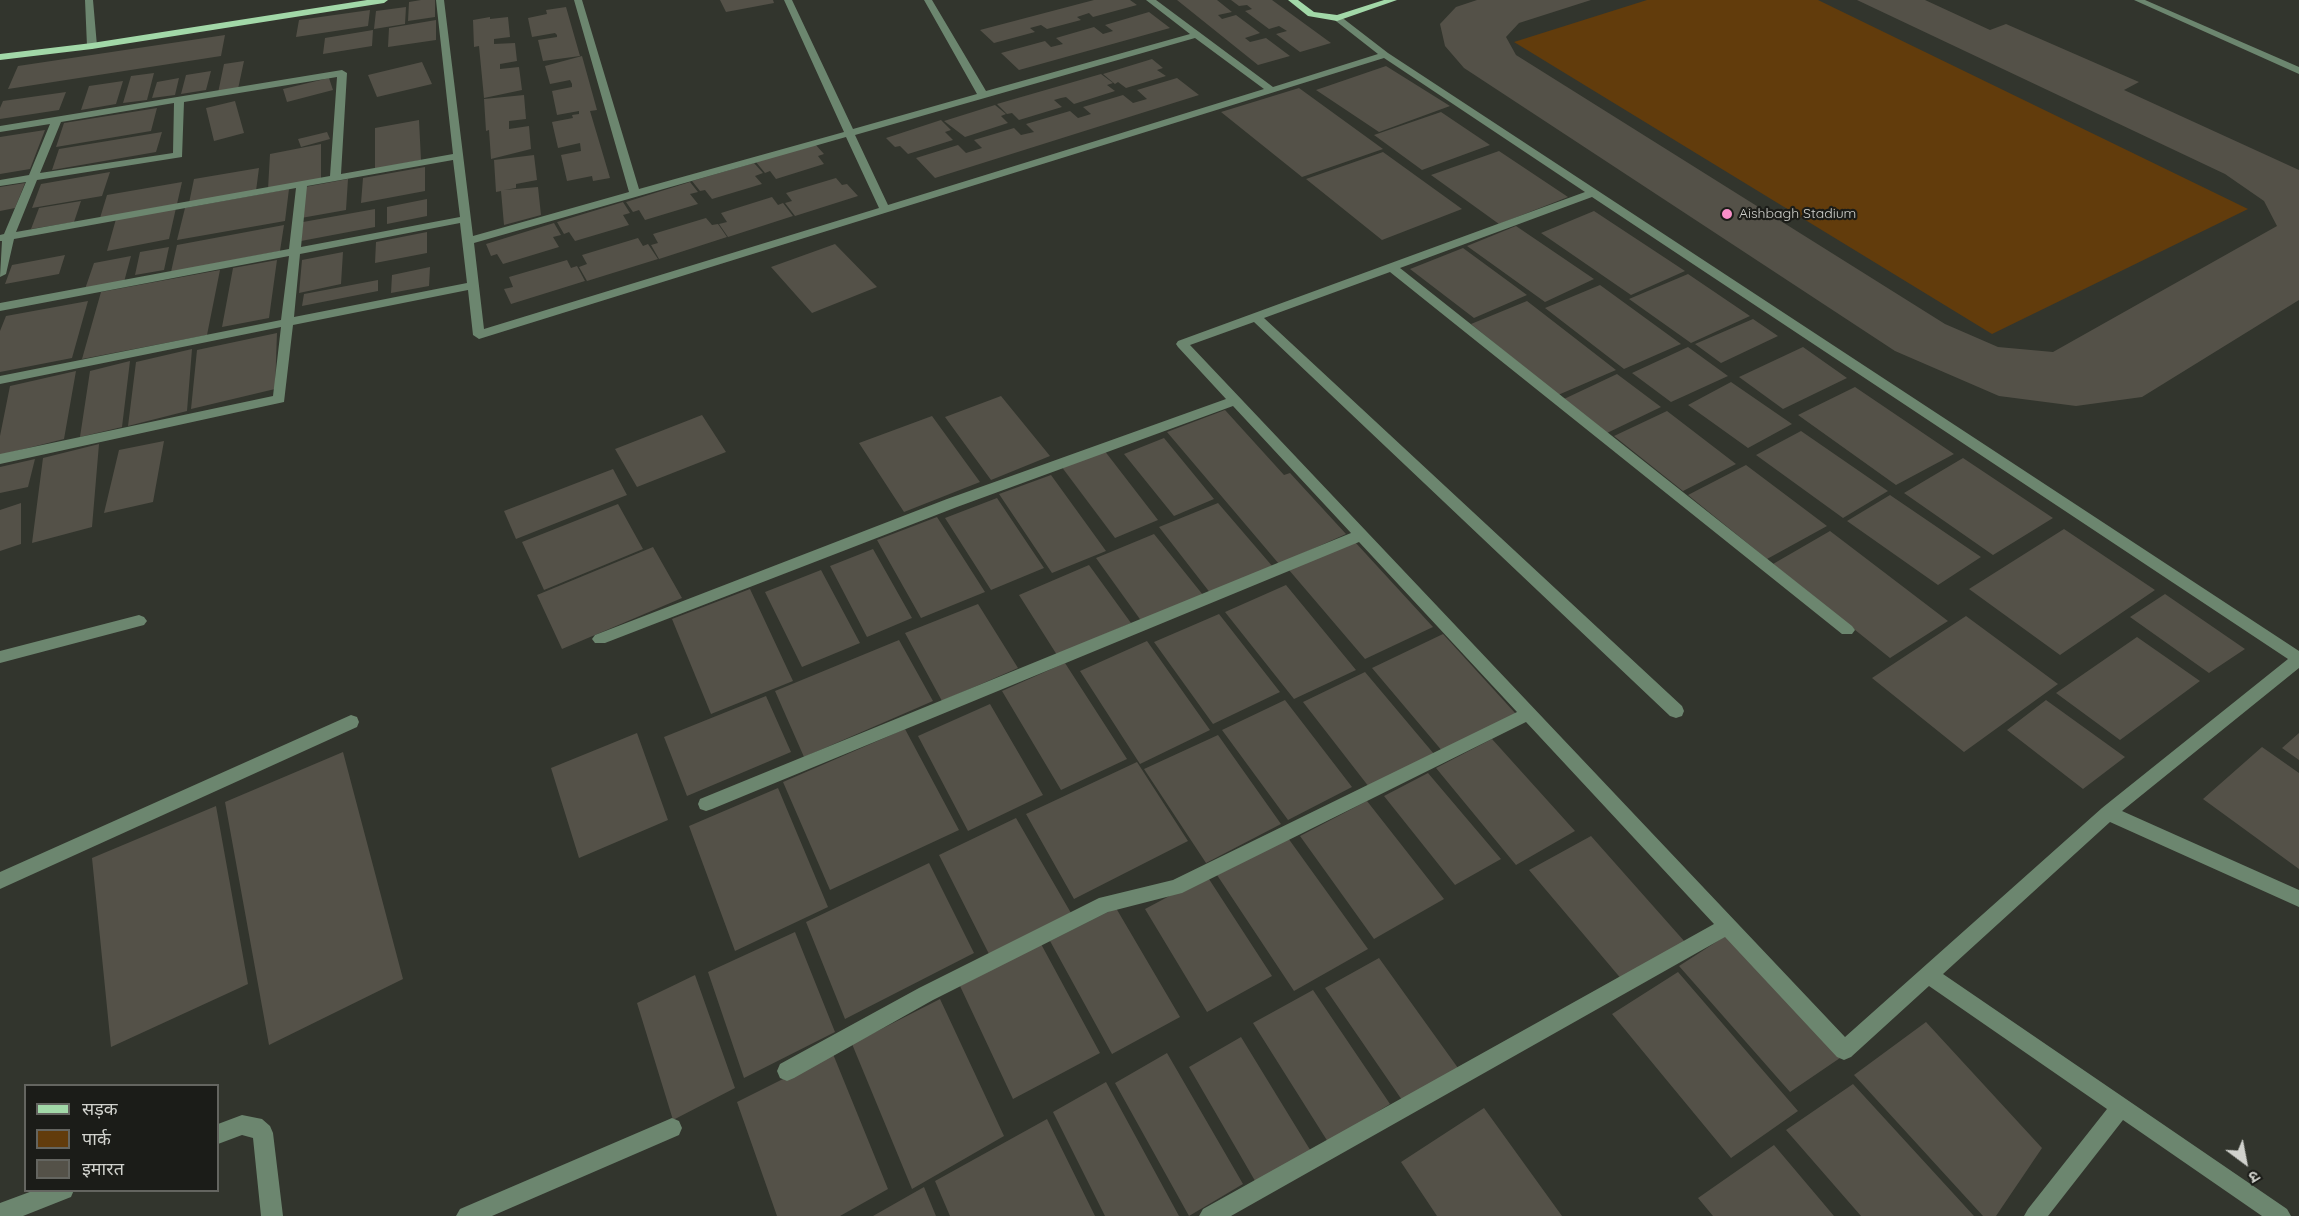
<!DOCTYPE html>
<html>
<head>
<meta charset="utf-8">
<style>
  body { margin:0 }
  #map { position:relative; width:2299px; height:1216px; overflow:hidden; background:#32352d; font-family:Quicksand,"Noto Sans Devanagari",sans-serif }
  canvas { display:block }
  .legend { position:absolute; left:24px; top:1084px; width:195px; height:108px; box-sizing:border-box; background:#1b1c18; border:2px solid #646560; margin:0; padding:8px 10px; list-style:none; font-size:18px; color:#d1d2cd }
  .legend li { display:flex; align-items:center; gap:12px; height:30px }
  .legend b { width:30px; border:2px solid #646560 }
  .north { position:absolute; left:2215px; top:1132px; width:60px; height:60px; -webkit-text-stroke:4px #1b1c18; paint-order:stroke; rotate:148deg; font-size:16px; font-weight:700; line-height:24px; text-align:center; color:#d1d2cd }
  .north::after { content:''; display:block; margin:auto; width:21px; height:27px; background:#d1d2cd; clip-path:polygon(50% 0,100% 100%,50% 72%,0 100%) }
</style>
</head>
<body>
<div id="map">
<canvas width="2299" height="1216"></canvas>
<ul class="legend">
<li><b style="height:8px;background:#a2d8a8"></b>सड़क</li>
<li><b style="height:16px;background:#623c0c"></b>पार्क</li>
<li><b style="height:16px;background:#545148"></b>इमारत</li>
</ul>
<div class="north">उ</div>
</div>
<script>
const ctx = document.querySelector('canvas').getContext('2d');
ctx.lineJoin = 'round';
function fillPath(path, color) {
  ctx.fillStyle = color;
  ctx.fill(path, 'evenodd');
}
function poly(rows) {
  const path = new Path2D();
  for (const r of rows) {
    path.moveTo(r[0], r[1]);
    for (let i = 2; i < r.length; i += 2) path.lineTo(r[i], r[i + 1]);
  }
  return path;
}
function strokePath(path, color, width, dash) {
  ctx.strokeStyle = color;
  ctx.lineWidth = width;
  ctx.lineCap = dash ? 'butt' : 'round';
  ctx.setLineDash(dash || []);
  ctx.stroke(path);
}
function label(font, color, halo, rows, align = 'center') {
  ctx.font = font + ' Quicksand,sans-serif';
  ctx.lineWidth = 4.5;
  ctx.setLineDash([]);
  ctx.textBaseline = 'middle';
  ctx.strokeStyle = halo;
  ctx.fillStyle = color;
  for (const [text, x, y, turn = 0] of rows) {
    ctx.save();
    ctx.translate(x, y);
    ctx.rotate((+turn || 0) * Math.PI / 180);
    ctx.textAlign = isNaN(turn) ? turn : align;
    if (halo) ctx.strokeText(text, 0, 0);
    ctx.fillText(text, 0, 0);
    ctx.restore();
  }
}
fillPath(poly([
  [1647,0,1818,0,2248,209,1992,334,1514,42]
]), '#623c0c');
fillPath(poly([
  [421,0,435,0,435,17,408,21,409,2],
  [720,0,773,0,774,3,726,12],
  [1094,0,1130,0,1137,5,1093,17,1089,13,1077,17,1081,20,1047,29,1041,25,1030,28,1035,32,994,43,980,30],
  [1177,0,1217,0,1232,12,1218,15,1222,19,1236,15,1260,33,1245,38,1250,42,1266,38,1290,56,1258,65],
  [1231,0,1272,0,1331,43,1300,52,1276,34,1287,31,1279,26,1269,29,1245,11,1252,9,1247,5,1239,6],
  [1477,0,1591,0,1519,23,1506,37,1516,55,1945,324,1998,347,2053,352,2277,226,2264,201,2225,174,1857,0,1925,0,1990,30,2006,24,2139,82,2124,90,2299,170,2299,300,2142,397,2076,406,1999,396,1895,351,1464,68,1445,46,1440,24,1456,7],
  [406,7,405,24,374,29,376,11],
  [566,7,580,56,543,61,538,40,557,37,557,35,555,33,532,37,528,18,547,14,546,10],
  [370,10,368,26,296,37,299,20],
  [1149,12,1170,28,1019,70,1001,53,1045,41,1051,47,1063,44,1056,38,1094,27,1103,34,1113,31,1105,25],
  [490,17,490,19,508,17,510,37,494,39,494,44,515,43,517,61,500,64,500,69,519,67,522,90,484,98,479,46,474,47,473,20],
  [436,20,436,40,388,47,389,28],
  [373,30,372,46,323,54,325,38],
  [225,35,221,56,8,89,18,66],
  [582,56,597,110,590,111,610,178,593,181,592,176,567,181,561,155,581,151,580,143,558,148,552,122,573,118,572,115,579,114,579,111,557,115,552,91,572,87,572,84,570,80,550,84,545,66],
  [1152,59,1163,68,1157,70,1166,76,1126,88,1118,82,1115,84,1103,74],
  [244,61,238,89,218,93,224,64],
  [422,62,432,84,377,97,368,75],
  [1386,66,1450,106,1379,132,1316,90],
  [211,71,206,90,181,94,186,75],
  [154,73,147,100,123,103,131,76],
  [1101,74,1113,83,1107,85,1115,91,1074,104,1066,97,1061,98,1054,100,1062,107,1019,120,1012,113,1007,114,997,104],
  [179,78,175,95,152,98,157,82],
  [329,78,333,90,287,102,283,89],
  [1177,78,1199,95,935,178,916,158,958,145,966,153,982,148,974,140,1014,128,1021,135,1034,132,1026,124,1070,111,1078,118,1091,114,1083,107,1123,95,1133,103,1147,99,1137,90],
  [123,81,116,104,81,110,89,86],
  [1299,88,1383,149,1302,177,1221,112],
  [66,92,59,110,0,119,0,108,3,101],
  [524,95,526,119,509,121,509,129,529,126,531,149,491,159,489,130,486,131,484,99],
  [235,101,244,133,214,141,206,108],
  [995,105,1006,114,1001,116,1008,123,965,137,944,121],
  [157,108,151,131,56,147,64,123],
  [1441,112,1490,145,1422,170,1374,135],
  [419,120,421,160,375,169,375,128],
  [941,120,951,130,945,132,953,140,908,154,900,146,895,147,886,138],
  [45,130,30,169,0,174,0,137],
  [162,132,156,152,52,170,59,149],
  [327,132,330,139,301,147,298,139],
  [321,144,321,179,268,189,270,154],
  [815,144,824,154,818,156,824,164,776,179,770,171,765,173,756,162],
  [1499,151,1568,197,1499,224,1431,175],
  [1383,152,1462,209,1382,240,1306,179],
  [534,155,537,180,516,184,516,188,504,190,538,187,541,215,504,225,501,191,496,192,494,160],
  [754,163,763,173,755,176,762,184,712,199,705,190,700,191,692,181],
  [425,167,425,191,361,203,363,178],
  [259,168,256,191,189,203,194,179],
  [110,172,102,196,32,208,41,184],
  [836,178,842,185,847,184,858,196,795,216,785,203,792,201,786,193],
  [348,179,346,210,301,218,305,187],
  [182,182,177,204,100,218,107,195],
  [690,182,698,192,690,194,698,204,645,220,639,210,633,212,626,202],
  [25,183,15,208,0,211,0,187],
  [289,189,285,221,177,240,185,208],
  [772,197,778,205,783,203,793,216,728,237,719,224,727,222,721,213],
  [427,199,427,216,387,224,387,207],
  [81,201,74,222,31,229,39,208],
  [623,202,630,213,623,215,629,225,575,241,569,232,564,234,557,222],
  [176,208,169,239,107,251,116,219],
  [375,209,375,227,301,241,303,222],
  [1594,211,1685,271,1631,295,1541,233],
  [706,218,712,225,718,224,727,237,659,259,651,245,658,243,653,234],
  [554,223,561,235,553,237,559,247,503,264,497,254,491,256,486,244],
  [284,225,280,251,171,272,177,245],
  [1516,226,1594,279,1545,302,1467,246],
  [427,232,427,253,375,263,376,242],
  [638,238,643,246,648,244,658,259,587,281,579,267,587,264,582,255],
  [835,244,877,287,812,313,771,267],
  [169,247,164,270,135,275,140,252],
  [1463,248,1527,295,1474,318,1410,269],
  [343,252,341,284,299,293,302,260],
  [65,255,59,274,5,284,12,265],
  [131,256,124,282,85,289,94,263],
  [277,260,269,318,222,327,233,268],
  [567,260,571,268,577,266,585,281,511,304,504,289,513,287,509,277],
  [430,267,429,286,391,293,392,275],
  [220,270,207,335,82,359,101,292],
  [1688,274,1750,316,1691,343,1629,299],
  [378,280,378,291,302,306,304,294],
  [1600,285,1681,344,1624,369,1545,308],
  [88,301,72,358,0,372,0,331,6,316],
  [1527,301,1616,370,1558,395,1471,324],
  [1753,319,1778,336,1721,363,1695,344],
  [277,333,275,389,191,409,197,350],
  [1688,347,1728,376,1671,402,1632,373],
  [1803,347,1847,378,1783,409,1739,377],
  [192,349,187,411,128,426,136,362],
  [130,361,122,427,80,437,90,371],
  [76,371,64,439,0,455,0,436,10,386],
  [1617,374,1661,407,1607,433,1564,399],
  [1731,382,1792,424,1748,448,1688,405],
  [1855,387,1954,454,1896,485,1798,415],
  [1001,396,1050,456,991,480,945,417],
  [1225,410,1284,475,1290,473,1346,534,1279,564,1167,432],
  [1667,411,1736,464,1683,491,1614,436],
  [702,415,726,452,637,487,615,449],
  [932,416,980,482,904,512,859,443],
  [1801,431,1888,491,1843,518,1756,455],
  [1164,438,1214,499,1174,516,1124,454],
  [164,441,153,502,104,513,119,450],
  [99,444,92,527,32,543,43,458],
  [1104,450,1158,520,1115,538,1061,466],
  [1963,458,2053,518,1993,555,1904,493],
  [35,459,28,487,0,493,0,467],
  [1746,465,1827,526,1767,559,1688,495],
  [613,469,627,495,516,539,504,511],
  [1051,475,1106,551,1052,573,999,494],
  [1890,495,1981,557,1938,585,1847,521],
  [997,498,1044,568,991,590,945,518],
  [21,503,21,544,0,551,0,510],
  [1218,503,1273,567,1211,594,1159,527],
  [618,504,643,549,544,590,522,542],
  [937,517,985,592,921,618,877,540],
  [2064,529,2155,590,2060,655,1969,589],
  [1830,531,1948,621,1890,658,1773,564],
  [1154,534,1203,595,1142,622,1096,558],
  [1355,542,1433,627,1365,659,1289,570],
  [653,547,682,598,562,649,537,595],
  [873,549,912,618,867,637,830,566],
  [1089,565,1131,623,1057,655,1019,595],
  [821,570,860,643,802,667,765,592],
  [1286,585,1356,670,1294,699,1225,612],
  [750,589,793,681,711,714,672,619],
  [2165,594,2245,649,2209,673,2130,617],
  [978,604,1018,668,942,701,905,633],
  [1219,614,1280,692,1213,724,1154,642],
  [1966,616,2058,684,1964,752,1872,678],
  [1443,634,1516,714,1443,752,1372,668],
  [2137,637,2200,681,2120,740,2056,693],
  [899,640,933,701,804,757,775,691],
  [1147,641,1210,730,1140,764,1080,671],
  [1065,663,1127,759,1061,790,1002,691],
  [1365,672,1434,754,1369,787,1303,702],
  [766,696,791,752,687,796,664,737],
  [1285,700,1352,787,1288,820,1222,730],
  [2046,700,2125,757,2083,789,2007,730],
  [990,704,1043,795,968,831,918,736],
  [905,729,959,830,830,890,783,782],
  [637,733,668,820,579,858,551,768],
  [2299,733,2299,760,2282,748],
  [1218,735,1281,824,1206,863,1144,769],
  [1492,739,1575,831,1516,865,1436,768],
  [2262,747,2299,773,2299,869,2203,799],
  [343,752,403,979,269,1045,225,802],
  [1137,762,1188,841,1074,899,1026,814],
  [1428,773,1501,859,1455,885,1384,796],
  [778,788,828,907,735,951,689,826],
  [1367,801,1444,899,1374,939,1300,836],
  [216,806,248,984,111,1047,92,858],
  [1016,818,1071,913,989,954,939,855],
  [1591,836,1685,942,1623,981,1529,870],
  [1288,838,1368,949,1294,991,1217,875],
  [929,863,974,953,845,1019,806,922],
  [1207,876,1272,976,1207,1012,1145,909],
  [1116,908,1180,1017,1112,1054,1050,941],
  [795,932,835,1032,744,1078,708,972],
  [1727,935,1840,1058,1790,1092,1679,966],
  [1041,944,1100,1053,1013,1099,960,986],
  [1379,958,1458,1068,1404,1103,1325,988],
  [1678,972,1798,1111,1731,1158,1612,1014],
  [695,975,735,1088,673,1120,637,1003],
  [1313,990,1390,1104,1328,1142,1253,1023],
  [940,999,1004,1136,912,1189,852,1044],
  [1926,1022,2042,1148,1996,1216,1983,1216,1854,1075],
  [1241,1037,1312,1153,1258,1186,1189,1067],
  [1167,1053,1243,1184,1189,1216,1115,1083],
  [833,1054,888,1189,840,1216,777,1216,737,1102],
  [1106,1082,1179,1216,1105,1216,1053,1112],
  [1853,1084,1974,1216,1861,1216,1786,1130],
  [1484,1108,1562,1216,1437,1216,1401,1162],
  [1047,1119,1095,1216,950,1216,935,1181],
  [1774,1145,1834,1216,1713,1216,1698,1198],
  [924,1187,936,1216,873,1216]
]), '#545148');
fillPath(poly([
  [85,0,93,0,97,46,92,49,87,46,85,0],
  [436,0,444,0,473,236,629,192,574,0,582,0,639,189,844,132,784,0,792,0,853,129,977,94,924,0,932,0,986,91,1190,34,1146,0,1156,0,1273,87,1378,54,1332,18,1340,16,1388,53,2299,651,2299,668,2122,811,2299,890,2299,907,2110,822,1943,974,2287,1209,2291,1216,2262,1216,2123,1120,2048,1216,2024,1216,2028,1209,2107,1109,1929,986,1851,1057,1844,1060,1837,1057,1725,937,1231,1216,1199,1216,1203,1209,1714,924,1526,722,1182,893,1108,912,933,1000,794,1078,787,1081,780,1078,777,1071,780,1064,919,988,1099,898,1173,880,1517,712,1359,542,712,809,706,811,700,809,698,804,700,799,1351,533,1233,406,957,507,605,643,595,643,592,639,595,635,947,499,1226,399,1178,347,1176,344,1178,341,1585,192,1384,58,479,339,473,335,468,290,293,325,284,402,0,464,0,454,273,396,281,327,0,384,0,376,281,320,289,256,0,311,0,303,289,249,296,188,14,239,6,274,0,277,2,241,0,241,0,235,4,234,26,182,0,186,0,180,29,175,50,124,0,132,0,126,342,70,347,73,341,174,453,154,436,0],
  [1195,38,1264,89,888,205,855,135,1195,38],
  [337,77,330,176,16,232,37,180,182,157,184,102,337,77],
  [174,103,173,153,40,173,61,122,174,103],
  [846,137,879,208,484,329,474,243,846,137],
  [453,160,460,217,301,247,307,186,453,160],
  [1592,197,2288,659,2102,808,1845,1037,1190,345,1254,322,1670,716,1676,718,1682,716,1684,711,1682,706,1264,318,1390,272,1842,634,1852,634,1855,630,1852,626,1400,268,1592,197],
  [460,223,467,283,294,317,300,254,460,223],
  [2134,0,2145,0,2299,67,2299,74,2134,0],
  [139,615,144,617,147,621,144,625,0,663,0,651,139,615],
  [351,715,357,717,359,722,357,727,0,889,0,872,351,715],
  [242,1115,262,1119,270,1126,273,1133,283,1216,261,1216,253,1138,242,1135,218,1144,218,1124,242,1115],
  [672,1118,679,1121,682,1128,679,1135,492,1216,456,1216,460,1209,672,1118],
  [35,1190,74,1190,71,1197,23,1216,0,1216,0,1203,35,1190]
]), '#6c866f');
fillPath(poly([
  [367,0,388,0,384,3,92,49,0,60,0,54,92,43,367,0],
  [1288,0,1298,0,1314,12,1337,15,1384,0,1397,0,1337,21,1308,16,1288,0]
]), '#a2d8a8');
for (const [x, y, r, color] of [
  [1727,214,6,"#f98fc9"]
]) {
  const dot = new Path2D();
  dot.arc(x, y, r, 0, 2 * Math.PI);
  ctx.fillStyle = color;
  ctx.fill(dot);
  strokePath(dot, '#1b1c18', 2);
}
label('14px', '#d1d2cd', '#1b1c18', [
  ["Aishbagh Stadium",1739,214]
], 'left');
</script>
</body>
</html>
